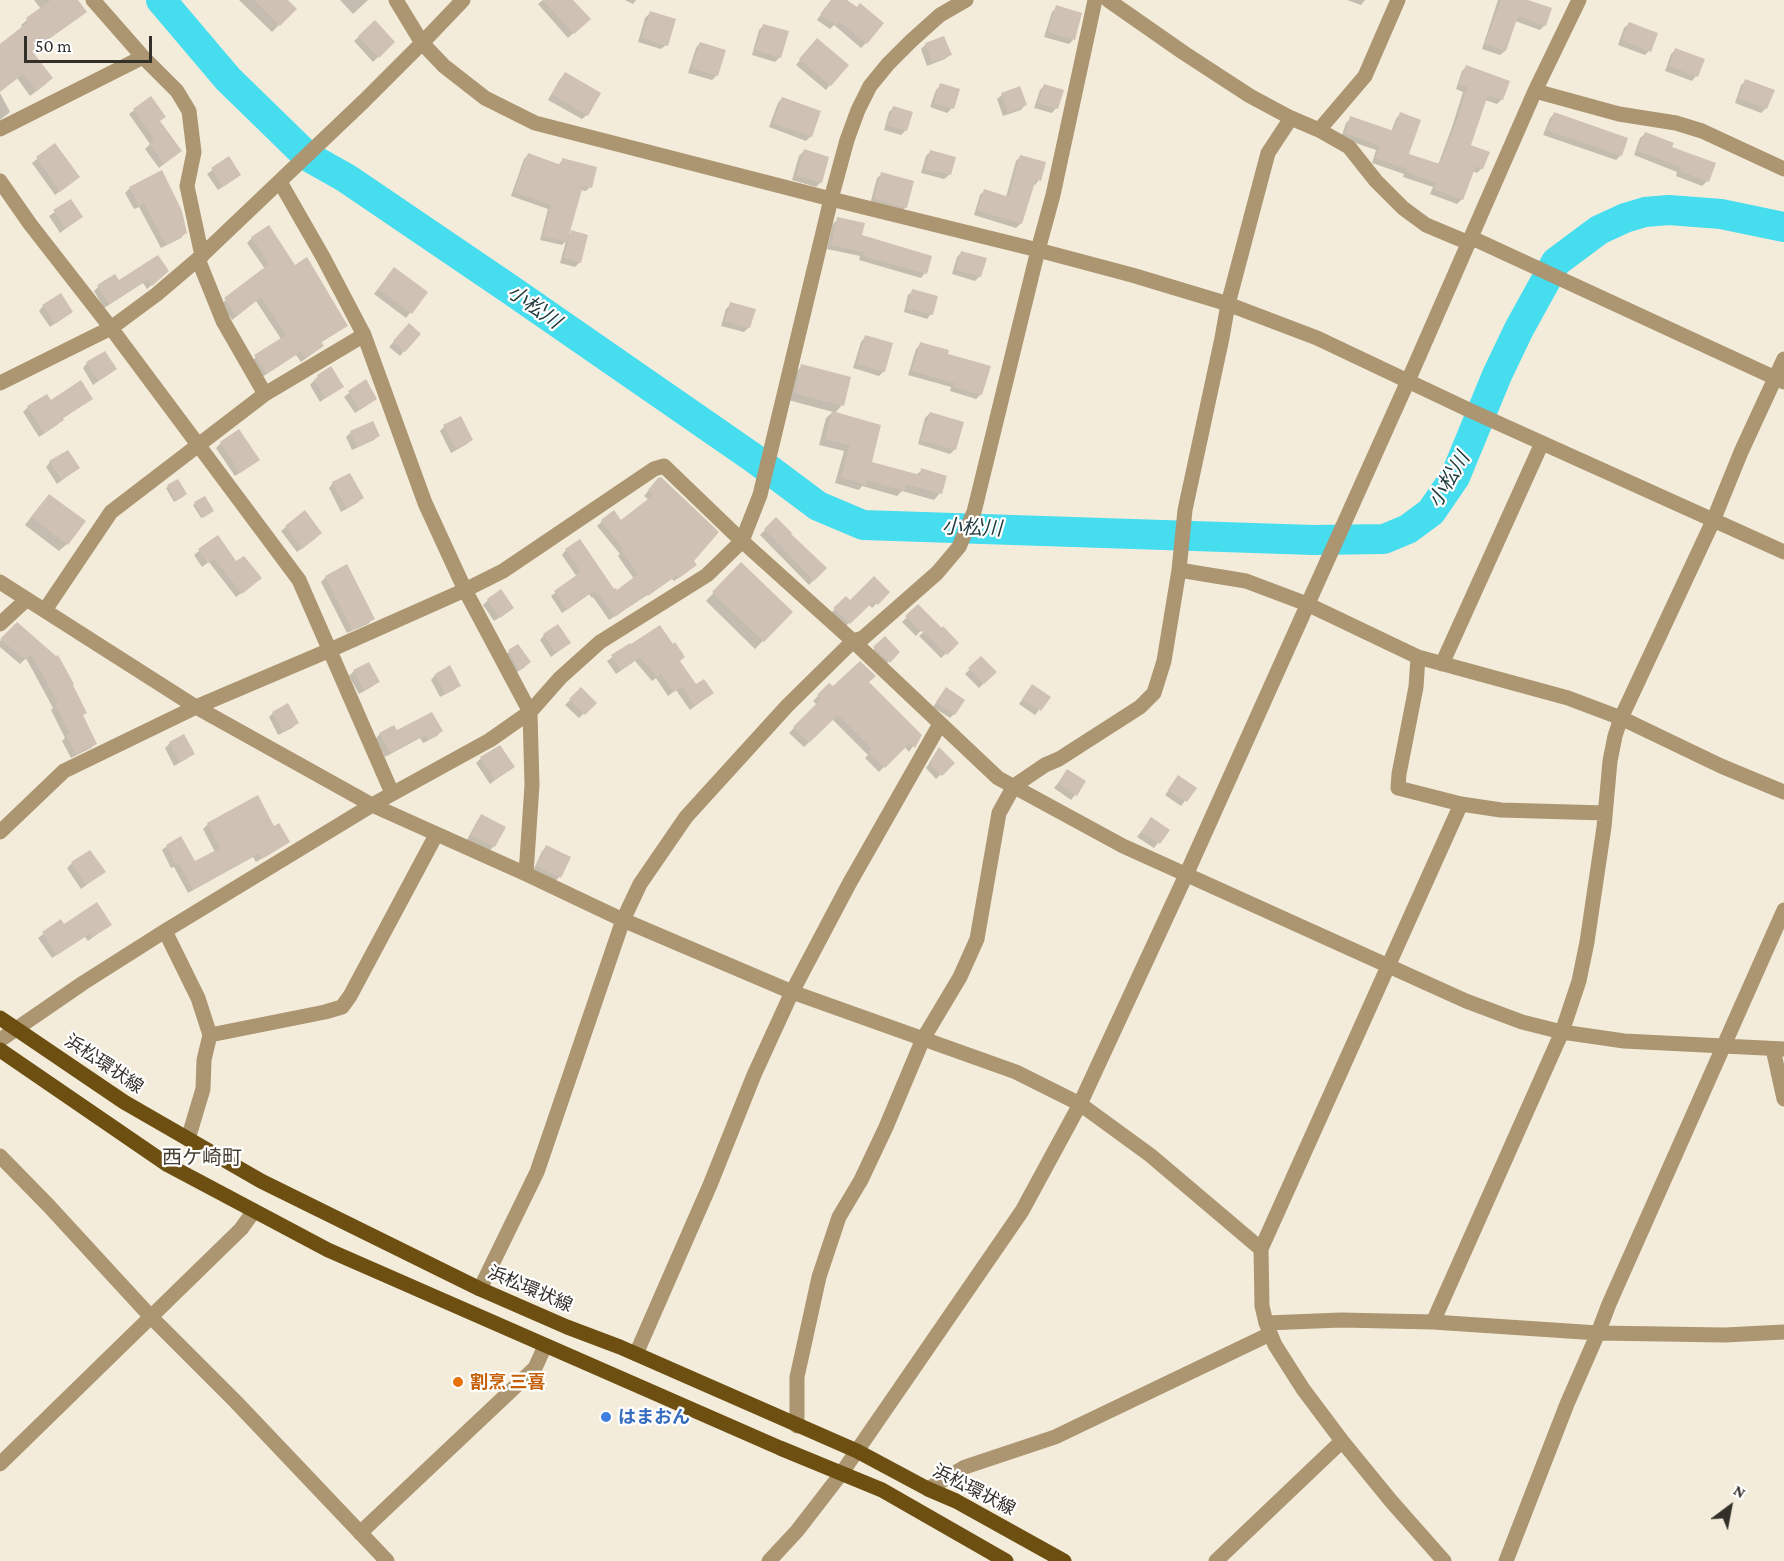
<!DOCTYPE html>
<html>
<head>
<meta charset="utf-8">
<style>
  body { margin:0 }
  #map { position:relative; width:1784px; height:1561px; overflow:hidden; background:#f4ecdb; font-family:"Crimson Pro",serif }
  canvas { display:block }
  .north { position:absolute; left:1700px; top:1477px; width:60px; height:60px; -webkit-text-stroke:4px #fff; paint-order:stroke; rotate:32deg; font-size:16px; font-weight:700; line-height:24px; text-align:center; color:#333029 }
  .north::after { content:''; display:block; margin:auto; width:21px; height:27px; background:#333029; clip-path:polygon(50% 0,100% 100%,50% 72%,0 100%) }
  .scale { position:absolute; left:24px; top:36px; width:128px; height:27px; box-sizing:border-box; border:3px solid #333029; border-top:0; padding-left:8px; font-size:18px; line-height:21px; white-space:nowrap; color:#333029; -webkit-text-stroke:4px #fff; paint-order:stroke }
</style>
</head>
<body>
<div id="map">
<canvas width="1784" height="1561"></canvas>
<div class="north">N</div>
<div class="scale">50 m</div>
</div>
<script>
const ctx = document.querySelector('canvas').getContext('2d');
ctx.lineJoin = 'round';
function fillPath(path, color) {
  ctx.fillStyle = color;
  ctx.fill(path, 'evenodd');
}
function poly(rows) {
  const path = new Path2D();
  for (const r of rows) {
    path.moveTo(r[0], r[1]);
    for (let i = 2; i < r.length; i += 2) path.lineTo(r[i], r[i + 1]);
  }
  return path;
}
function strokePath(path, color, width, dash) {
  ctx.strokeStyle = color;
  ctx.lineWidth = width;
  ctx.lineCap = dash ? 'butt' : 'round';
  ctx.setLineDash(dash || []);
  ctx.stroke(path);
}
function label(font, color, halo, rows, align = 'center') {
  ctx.font = font + ' "Crimson Pro","Noto Sans JP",serif';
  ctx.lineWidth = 4.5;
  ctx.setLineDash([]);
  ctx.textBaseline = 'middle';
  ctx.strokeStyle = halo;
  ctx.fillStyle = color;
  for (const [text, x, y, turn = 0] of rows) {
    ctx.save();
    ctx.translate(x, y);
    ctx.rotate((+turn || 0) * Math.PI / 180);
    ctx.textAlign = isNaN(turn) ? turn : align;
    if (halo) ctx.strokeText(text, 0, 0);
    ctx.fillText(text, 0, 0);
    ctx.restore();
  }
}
fillPath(poly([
  [34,0,76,0,31,52,46,84,30,96,17,78,0,91,0,46,23,28,21,25,41,9],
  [239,0,285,0,295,9,272,32],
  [340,0,368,0,353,14],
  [543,0,571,0,588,19,568,38,538,4],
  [625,0,636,0,633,4],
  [831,0,844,0,866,43,861,48,834,25,830,29,817,20],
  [1347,0,1365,0,1361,5],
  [1498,0,1523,0,1545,25,1540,30,1515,21,1505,51,1500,55,1482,49],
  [1057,7,1073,40,1069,44,1044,37,1052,12],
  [650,13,666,45,661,49,638,42,645,18],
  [375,22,393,42,373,62,354,41],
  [1629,24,1649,51,1645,55,1618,45,1624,28],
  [764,25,780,57,775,62,752,55,759,30],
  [700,43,717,75,712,80,688,73,696,48],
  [926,44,950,55,945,59,927,66,921,49],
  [812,45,830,85,826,90,796,65],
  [1676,49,1703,60,1696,76,1692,81,1665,71,1671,54],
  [1467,66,1502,99,1497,104,1485,100,1469,145,1482,168,1477,173,1473,171,1462,199,1457,204,1430,194,1433,187,1403,177,1404,174,1372,163,1376,150,1341,138,1346,123,1351,118,1391,132,1396,119,1400,114,1407,155,1438,165,1452,127,1463,92,1456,89,1462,71],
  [565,74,587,115,582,119,548,100,560,79],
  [1746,81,1766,108,1761,113,1735,103,1741,85],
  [941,85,952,108,947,113,930,107,936,90],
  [1045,85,1056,108,1052,113,1034,108,1040,90],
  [0,93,10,112,0,120],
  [1002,95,1025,105,1021,110,1003,116,997,99],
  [151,98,159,122,181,151,159,168,145,149,150,144,129,114],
  [782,98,811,136,806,141,769,127,778,103],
  [894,107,911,113,905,131,901,135,884,130,889,112],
  [1555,113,1627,139,1620,156,1616,160,1543,135,1550,118],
  [1645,134,1670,148,1707,181,1702,186,1676,176,1677,172,1634,155,1640,138],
  [55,145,78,177,55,195,32,163],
  [804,151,828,158,820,183,816,187,792,180,799,156],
  [931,151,954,158,949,175,944,179,921,173,926,156],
  [528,155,558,165,563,160,590,187,586,191,581,190,567,236,572,232,580,262,575,267,560,263,566,241,562,245,540,240,548,209,511,196,524,159],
  [1021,156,1039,180,1035,185,1033,184,1021,223,1016,228,974,215,980,195,984,191,1006,197,1016,161],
  [229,158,239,175,218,190,207,174],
  [882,174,906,207,901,212,870,204,877,178],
  [130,188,185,233,181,238,161,248,139,207,134,209,125,193],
  [71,201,81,217,60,233,49,216],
  [838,219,861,236,925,273,921,278,859,260,860,256,827,249,833,224],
  [252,238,295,267,346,325,341,330,320,343,317,350,301,362,296,355,262,377,251,361,281,339,256,301,232,320,221,304,265,269,247,243],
  [961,253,980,276,975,281,952,274,957,257],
  [390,273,426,292,406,318,374,294],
  [162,276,147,289,143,283,104,308,94,291,98,287,119,282],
  [913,291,931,314,927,319,904,312,908,295],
  [731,304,749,327,744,332,721,326,726,309],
  [43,306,71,312,50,327,39,311],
  [404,330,404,351,400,356,389,347],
  [865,337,884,371,879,376,853,368,861,342],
  [921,344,946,355,981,394,976,399,950,391,951,387,908,375,916,349],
  [87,363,115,369,93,385,83,368],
  [802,366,842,405,835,413,870,463,916,475,922,470,940,493,934,500,902,491,897,496,862,486,859,490,835,483,844,451,819,445,826,418,833,412,788,400,794,374],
  [318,376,342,386,320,402,310,385],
  [365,381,370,403,355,413,344,397],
  [91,399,62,419,57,425,39,437,23,412,28,407,51,402],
  [930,413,955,449,950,454,918,444,925,418],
  [444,427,471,440,467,444,451,453,440,431],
  [351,432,378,436,374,440,352,450,346,437],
  [221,443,253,464,235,476,216,448],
  [50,462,78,468,57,484,46,467],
  [178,481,184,496,174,502,166,488],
  [333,483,362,498,357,503,341,512,329,488],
  [654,484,692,561,691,569,674,581,672,579,609,620,593,597,592,598,589,594,562,613,551,596,577,577,562,555,566,550,614,591,617,592,634,579,618,556,620,554,597,526,602,521,621,522,649,500,644,496],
  [205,498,210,513,201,518,193,505],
  [42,503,67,544,59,551,25,525],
  [776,519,789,534,825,568,809,585,760,535],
  [286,527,316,538,297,552,281,531],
  [217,537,236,564,255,583,236,597,209,562,202,567,194,555],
  [741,564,791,612,755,649,706,601],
  [326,577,373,619,368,624,347,633,321,582],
  [888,592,872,608,868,604,844,628,830,614,846,598,850,602],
  [488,600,508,612,494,621,483,605],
  [918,606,957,643,941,658,919,636,929,627,927,624,916,636,902,622],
  [17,624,82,716,96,743,91,748,71,758,62,741,65,738,51,710,53,708,26,658,20,664,0,647,0,641],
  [544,635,564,647,551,657,540,640],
  [885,638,898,652,884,666,870,653],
  [629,645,678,661,695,686,712,693,690,710,676,690,668,696,656,678,652,681,635,661,616,674,607,661],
  [509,652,525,667,514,674,504,656],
  [981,658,995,672,979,688,965,674],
  [450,667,459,685,454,690,440,697,431,680,435,675],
  [354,671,378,682,373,686,359,694,349,676],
  [867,682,920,736,909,752,904,746,879,772,865,758,868,755,832,719,804,747,789,733,817,705,813,701,829,685,833,688],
  [1032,686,1049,697,1035,715,1019,704],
  [581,689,595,703,579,718,565,705],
  [942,694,954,714,950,718,933,707],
  [273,713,297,723,292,728,278,735,269,717],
  [394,727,397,732,441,731,437,736,423,743,420,738,385,757,375,739,380,734],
  [183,736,193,754,188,758,174,766,165,748,170,743],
  [939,749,953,763,936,779,926,768],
  [481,758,513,767,490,784,476,763],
  [1068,771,1075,795,1071,800,1054,788],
  [1178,777,1195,788,1181,806,1165,795],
  [257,797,274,828,288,842,283,846,256,862,253,857,188,893,174,867,171,868,162,850,167,846,194,863,215,852,203,829,208,824],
  [481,816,494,846,489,851,467,840,477,821],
  [1151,819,1168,830,1154,848,1137,837],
  [547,847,559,877,555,882,533,871,542,851],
  [72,863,104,872,81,889,67,868],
  [61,921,63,926,110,924,88,941,85,937,52,958,38,938]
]), '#0003');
strokePath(poly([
  [161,0,228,79,307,156,346,178,508,288,755,459,818,506,863,525,1313,540,1384,539,1408,529,1431,512,1455,477,1497,375,1519,329,1556,262,1599,230,1625,218,1645,212,1669,210,1721,214,1784,227]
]), '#46ddef', 30);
fillPath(poly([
  [51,0,78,0,87,12,32,51,53,78,37,91,23,74,0,92,0,44,28,22,26,18],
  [254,0,288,0,297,9,280,26],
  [543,0,573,0,591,19,574,34],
  [831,0,847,0,857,7,860,3,884,23,867,44,839,21,836,25,820,14],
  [1501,0,1528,0,1552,8,1546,26,1518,16,1506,51,1485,44],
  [1056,5,1082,13,1075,40,1048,32],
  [650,11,676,19,668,46,642,38],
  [375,20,395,42,379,58,358,36],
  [1629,22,1658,33,1651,52,1622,40],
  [763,24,789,31,781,58,755,50],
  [944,36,952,55,932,62,925,43],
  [817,38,849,65,831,86,799,59],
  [700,42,726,50,718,76,692,68],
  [1675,48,1705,59,1698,77,1669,66],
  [1466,65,1510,81,1503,100,1488,95,1471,145,1490,152,1483,169,1476,166,1463,200,1434,189,1436,183,1406,172,1408,169,1375,158,1380,146,1345,133,1350,116,1394,131,1400,112,1421,120,1409,154,1440,164,1457,121,1467,87,1459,84],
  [565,72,601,93,588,116,552,94],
  [1745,79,1775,90,1767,109,1738,98],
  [940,83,960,89,954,109,934,103],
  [1044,84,1064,90,1058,109,1038,103],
  [1020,86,1027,105,1008,113,1001,93],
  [151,96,166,117,160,121,182,151,164,164,149,143,154,139,133,109],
  [782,97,821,111,812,137,773,123],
  [893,106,913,112,907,131,887,125],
  [1554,112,1628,138,1622,156,1547,130],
  [1645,132,1674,143,1672,147,1716,163,1709,182,1680,171,1681,167,1637,151],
  [55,143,80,177,60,192,36,157],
  [804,149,829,157,822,183,796,176],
  [930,150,956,157,951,175,925,169],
  [528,153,561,165,562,158,597,167,592,188,583,186,567,242,543,236,551,205,514,192],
  [1020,155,1046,162,1041,181,1036,179,1022,224,977,210,984,189,1009,197],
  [229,156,241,175,223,187,211,168],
  [162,170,182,211,187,233,166,245,144,203,139,206,129,187],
  [881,172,914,181,907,208,874,199],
  [71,199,83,217,65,229,53,210],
  [837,217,865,223,862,235,932,256,927,274,863,256,864,252,831,245],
  [269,225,295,265,307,257,348,326,321,341,324,346,306,358,301,351,267,374,254,355,286,335,261,297,237,316,224,298,269,264,251,237],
  [571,230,588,235,581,263,564,258],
  [961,251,987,258,981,277,956,270],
  [158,255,169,271,152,286,148,279,109,304,97,285,115,274,119,280],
  [394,267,428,292,412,314,378,289],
  [912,289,938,296,933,315,907,308],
  [61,293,73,312,55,324,42,305],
  [730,302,756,309,750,328,725,321],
  [409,323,421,334,405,352,393,341],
  [865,335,893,343,885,372,857,364],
  [920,342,949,350,948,354,991,366,982,395,954,387,955,383,912,371],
  [105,351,117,369,99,381,86,362],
  [801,364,851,377,844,406,794,393],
  [331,366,344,387,326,398,314,380,318,377,317,375],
  [366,379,377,399,360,410,348,391],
  [81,380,93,399,63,418,64,420,44,433,27,406,47,394,51,400],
  [832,411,881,425,872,462,920,475,921,468,947,476,942,494,906,484,904,491,867,480,866,485,841,477,850,445,825,439],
  [930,412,964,422,956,450,921,440],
  [461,416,473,440,456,449,443,425],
  [373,421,380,436,357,447,350,431],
  [239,429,260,460,240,473,220,442],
  [68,450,80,468,62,480,49,461],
  [350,473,364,498,346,508,332,482],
  [661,477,719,532,694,561,697,565,679,578,677,575,648,596,646,594,615,617,598,593,597,594,594,591,567,610,554,591,581,572,565,549,580,539,614,589,616,588,617,590,638,574,621,550,623,549,601,520,614,510,621,520,653,495,648,490,658,478],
  [178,479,187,494,176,501,167,485],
  [49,494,86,521,68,545,31,517],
  [205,496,214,511,203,518,194,502],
  [305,510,322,533,302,549,285,526],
  [776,517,792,533,791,534,827,568,814,581,764,529],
  [218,535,236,561,244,556,262,578,242,594,214,558,208,563,198,549],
  [741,562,793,612,764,642,712,592],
  [347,564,375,619,352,630,325,576],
  [874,576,890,592,878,605,874,601,850,624,833,608,846,596,850,600],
  [501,589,514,608,500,618,487,599],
  [918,604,942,628,943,626,959,643,947,655,923,631,921,632,905,616],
  [17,622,56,656,58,655,74,684,73,685,87,713,83,715,97,744,76,754,66,735,70,733,55,704,58,703,31,654,26,660,0,639],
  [558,624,571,643,556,653,543,634],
  [660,625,673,644,675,642,685,657,680,661,696,684,704,679,714,693,695,706,682,687,674,692,661,674,657,677,640,657,621,670,611,655,630,643,631,644],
  [885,636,900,652,890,663,873,647],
  [518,644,531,662,519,671,508,650],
  [981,656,997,672,984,684,968,668],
  [860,661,876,676,869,682,922,735,915,748,910,743,885,768,868,752,872,749,838,715,809,743,793,727,821,699,817,695,829,683,833,686],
  [369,662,380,682,364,690,353,670],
  [450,665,461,686,445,694,435,674],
  [1032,684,1051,697,1041,711,1022,699],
  [581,687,597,703,585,715,569,699],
  [946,687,965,700,955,715,936,702],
  [288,703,299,723,283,731,272,712],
  [432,712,443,731,428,740,425,734,390,753,379,733,394,725,397,730],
  [184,734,195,754,179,762,169,742],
  [500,745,515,767,495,780,480,757],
  [939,747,955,763,942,776,929,763],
  [1067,769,1086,781,1077,796,1058,783],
  [1178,775,1197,788,1187,802,1168,790],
  [258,795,274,826,279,823,290,842,262,859,258,853,193,890,179,863,176,865,166,845,181,836,195,861,220,848,207,823],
  [481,814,506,827,495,847,471,835],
  [1151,817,1170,830,1160,844,1141,832],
  [546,845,571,857,561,878,536,866],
  [90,850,106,872,86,885,71,862],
  [97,902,112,925,93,937,90,933,57,955,42,932,61,919,64,924]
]), '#d0c1b5');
strokePath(poly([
  [396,0,422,43,444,66,485,98,535,123,831,199,1038,250,1132,275,1225,303,1317,338,1469,410,1784,552],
  [1108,0,1184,53,1250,96,1291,118,1319,130,1349,147,1376,181,1403,208,1426,225,1469,243],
  [143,57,177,91,189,111,194,152,187,186,202,256],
  [1535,91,1619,114,1676,123,1702,131,1784,169],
  [0,129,143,57,93,0],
  [1319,130,1365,76,1398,0],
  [0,181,30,224,111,328,299,580,392,793],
  [280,182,323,257,364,335],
  [1472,238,1784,382],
  [198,259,223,321,265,394,364,335,425,503,465,590,530,712,532,785,526,874],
  [0,383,111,328,157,294,198,259,364,101,422,43,463,0],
  [1179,570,1246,581,1307,604,1418,657,1568,698,1621,718,1721,766,1784,792],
  [0,582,196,707,372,805,526,874,623,920,792,992,1016,1072,1080,1104,1150,1155,1261,1249,1262,1306,1266,1323,1275,1345,1303,1389,1342,1441,1391,1501,1444,1561],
  [45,610,111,512,265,394],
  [0,624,27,599],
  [1418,657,1416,687,1399,774,1398,788,1461,804,1501,810,1605,813],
  [1442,664,1542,443],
  [0,832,64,771,196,707,330,650,465,590,503,571,654,469,664,466,742,541,853,641,998,778,1123,846,1466,1001,1522,1022,1562,1032,1624,1041,1784,1049],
  [165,931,198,998,210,1035,204,1060,203,1089,188,1139],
  [210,1035,325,1012,342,1007,350,996,436,835],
  [0,1040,83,983,165,931,372,805,490,740,530,712,560,678,600,642,707,575,742,541,760,495,831,199,847,140,858,110,870,86,888,64,911,41,940,15,966,0],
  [1773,1049,1784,1099],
  [0,1156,48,1205,151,1317,236,1402,387,1561],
  [1261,1249,1461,804],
  [480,1289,537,1172,623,920,640,884,686,817,787,706,853,641,863,638,937,573,959,547,974,512,1038,250,1053,195,1095,0],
  [1433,1322,1562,1032,1579,981,1587,942,1604,827,1610,761,1615,736,1621,718,1713,521,1741,452,1784,359],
  [1266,1323,1341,1320,1433,1322,1598,1333,1725,1335,1784,1332],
  [636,1354,710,1185,754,1075,792,992,849,884,940,724],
  [797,1426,797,1377,819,1277,839,1217,861,1180,886,1127,923,1039,960,977,977,939,999,813,1014,786,1045,765,1059,759,1140,707,1154,693,1164,661,1179,570,1185,510,1222,338,1228,304,1268,153,1291,118],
  [0,1464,241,1229,254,1211],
  [928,1489,965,1467,1055,1437,1270,1334],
  [360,1533,535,1368,545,1346],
  [769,1561,797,1531,841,1474,1022,1211,1080,1104,1186,875,1408,381,1535,91,1579,0],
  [1216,1561,1342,1441],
  [1506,1561,1567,1404,1598,1333,1609,1304,1784,910]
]), '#ab9671', 15);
strokePath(poly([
  [0,1018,124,1102,261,1181,480,1289,567,1327,620,1347,857,1451,928,1489,956,1501,1064,1561],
  [0,1050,168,1165,328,1250,780,1448,882,1490,1006,1561]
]), '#6d4f11', 15);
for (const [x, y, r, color] of [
  [458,1382,6,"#e8710a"],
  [606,1417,6,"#3f7fe0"]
]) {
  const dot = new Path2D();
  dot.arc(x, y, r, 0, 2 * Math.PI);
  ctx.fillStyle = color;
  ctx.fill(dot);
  strokePath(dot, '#fff', 2);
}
label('18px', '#333029', '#fff', [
  ["浜松環状線",104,1064,34],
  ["浜松環状線",530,1289,23],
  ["浜松環状線",974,1490,27]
]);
label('bold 18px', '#c56008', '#fff', [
  ["割烹 三喜",470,1382]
], 'left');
label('bold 18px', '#366cbe', '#fff', [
  ["はまおん",618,1417]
], 'left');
label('italic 20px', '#233c3f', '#fff', [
  ["小松川",534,307,35],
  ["小松川",1449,480,-59],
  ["小松川",972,528,2]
]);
label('20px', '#453e31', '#fff', [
  ["西ケ崎町",202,1158]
]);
</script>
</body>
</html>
